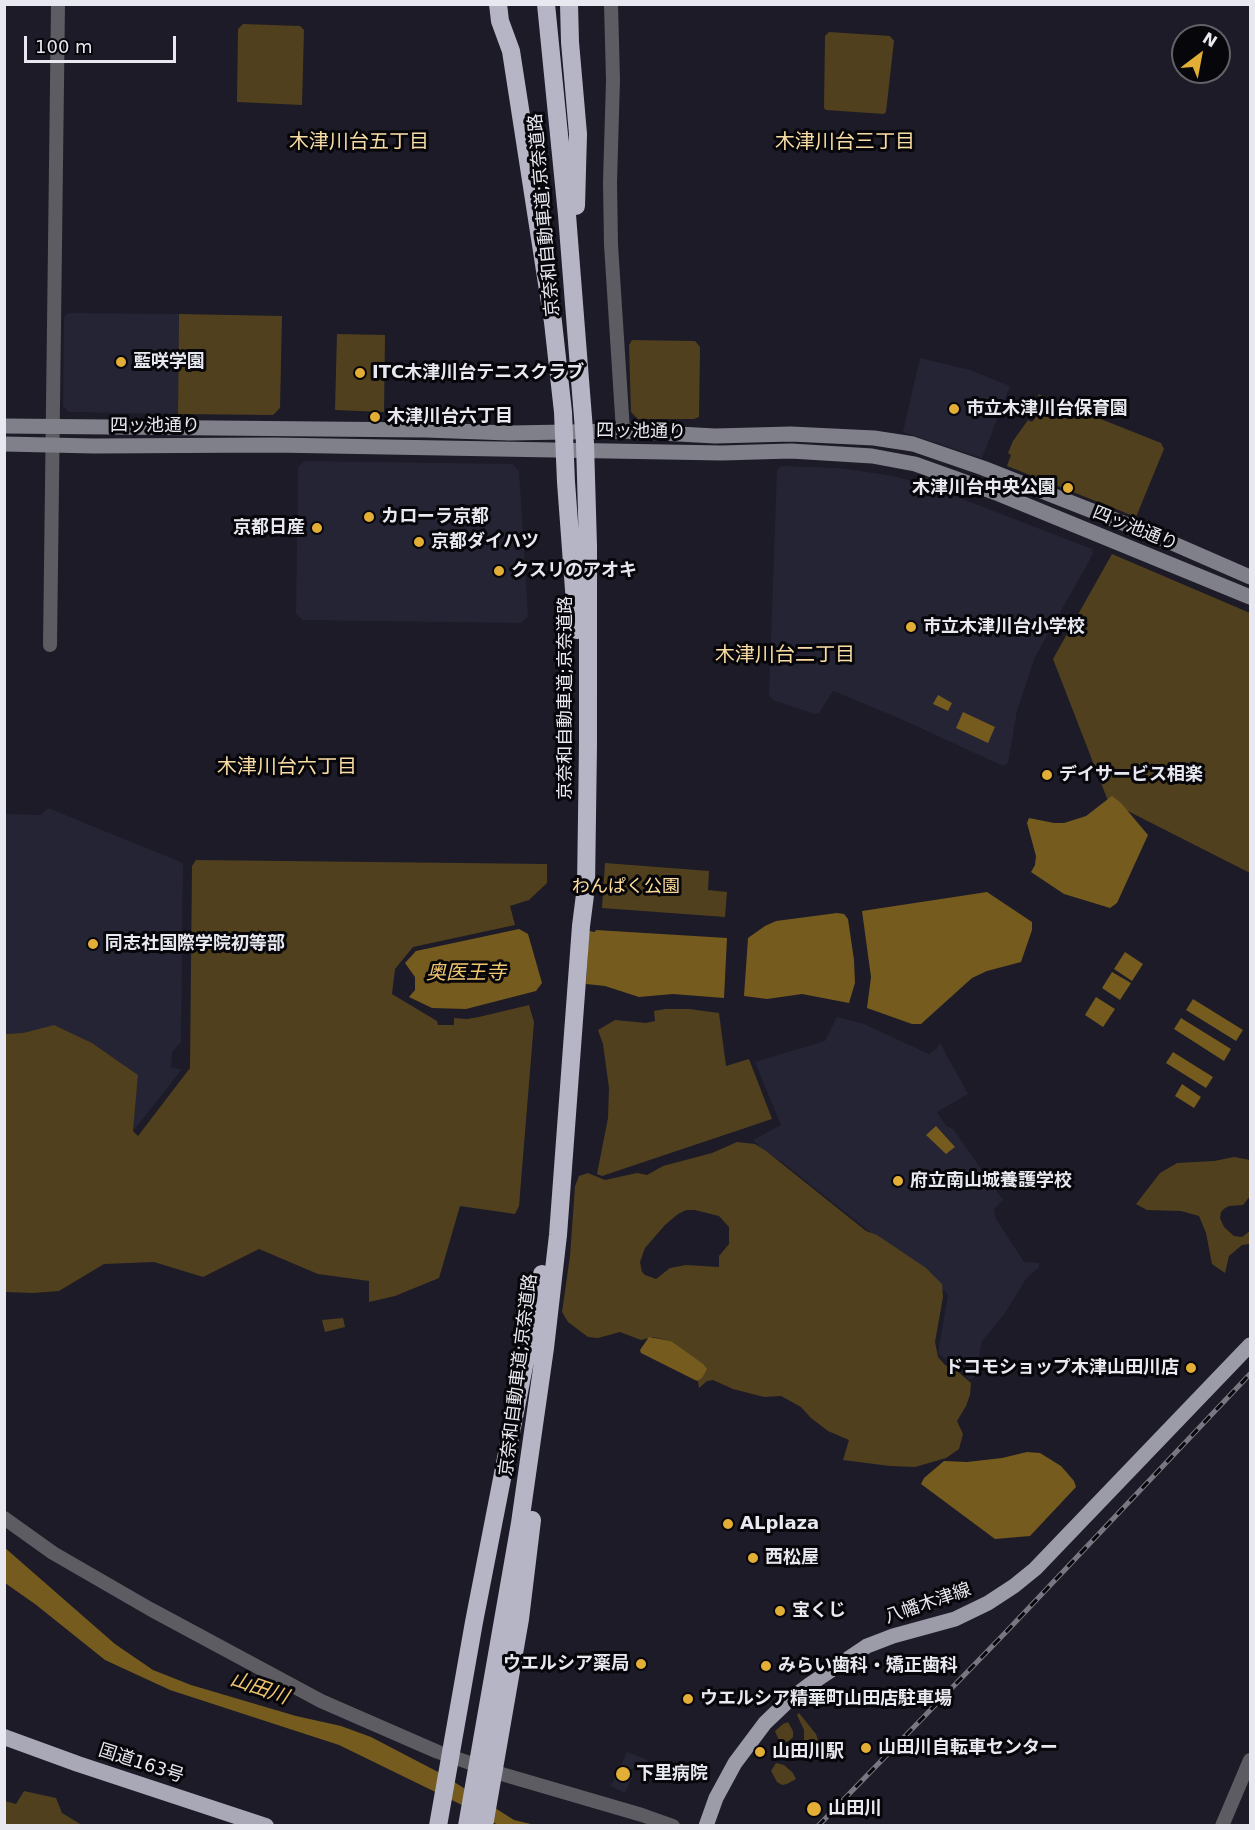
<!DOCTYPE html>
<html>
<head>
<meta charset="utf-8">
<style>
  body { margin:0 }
  #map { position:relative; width:1255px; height:1830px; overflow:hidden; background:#1c1b27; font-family:"DejaVu Sans",sans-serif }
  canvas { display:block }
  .frame { position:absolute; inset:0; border:6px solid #e8e8f0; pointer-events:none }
  .north { position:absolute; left:1171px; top:24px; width:60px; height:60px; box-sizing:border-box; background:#07070b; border:2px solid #616167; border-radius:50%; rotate:32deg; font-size:16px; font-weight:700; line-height:24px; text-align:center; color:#e8e8f0 }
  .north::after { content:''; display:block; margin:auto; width:21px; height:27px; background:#e3ae35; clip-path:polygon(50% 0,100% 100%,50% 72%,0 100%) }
  .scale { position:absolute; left:24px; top:36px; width:152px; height:27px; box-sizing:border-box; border:3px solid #e8e8f0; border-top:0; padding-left:8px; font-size:18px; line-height:21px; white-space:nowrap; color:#e8e8f0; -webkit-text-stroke:4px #07070b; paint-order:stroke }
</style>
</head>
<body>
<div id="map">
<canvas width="1255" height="1830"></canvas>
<div class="frame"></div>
<div class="north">N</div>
<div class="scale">100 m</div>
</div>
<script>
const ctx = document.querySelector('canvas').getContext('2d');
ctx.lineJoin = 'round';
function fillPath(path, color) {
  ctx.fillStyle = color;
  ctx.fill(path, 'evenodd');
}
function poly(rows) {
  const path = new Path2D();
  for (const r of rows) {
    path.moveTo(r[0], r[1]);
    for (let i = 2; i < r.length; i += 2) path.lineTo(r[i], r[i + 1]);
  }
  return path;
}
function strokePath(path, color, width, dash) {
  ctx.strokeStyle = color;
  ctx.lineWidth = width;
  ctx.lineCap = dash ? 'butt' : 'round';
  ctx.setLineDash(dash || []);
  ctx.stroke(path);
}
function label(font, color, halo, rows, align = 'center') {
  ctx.font = font + ' "DejaVu Sans","Noto Sans JP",sans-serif';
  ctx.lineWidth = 6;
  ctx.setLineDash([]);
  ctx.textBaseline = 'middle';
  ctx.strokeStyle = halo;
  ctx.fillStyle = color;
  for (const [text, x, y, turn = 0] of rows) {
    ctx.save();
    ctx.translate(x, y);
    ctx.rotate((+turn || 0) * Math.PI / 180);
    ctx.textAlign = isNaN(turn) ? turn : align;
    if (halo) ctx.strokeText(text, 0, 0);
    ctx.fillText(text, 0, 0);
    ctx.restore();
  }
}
fillPath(poly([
  [68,313,179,314,178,414,69,412,63,406,64,317],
  [920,358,970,370,1010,386,982,458,903,432],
  [305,461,512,464,519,470,528,616,521,623,303,620,296,614,298,467],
  [782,466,838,468,888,475,921,483,1092,549,1093,554,1035,657,1017,711,1008,763,1003,766,901,719,833,691,819,713,815,714,773,700,769,695,777,470],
  [48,808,183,863,181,1042,172,1052,171,1068,182,1069,133,1131,138,1075,92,1043,54,1025,23,1033,5,1034,4,814,41,815],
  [837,1017,864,1024,929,1054,936,1049,940,1043,968,1094,937,1112,946,1126,953,1129,1003,1200,994,1209,996,1219,1024,1262,1039,1263,1039,1267,1026,1279,1003,1316,982,1341,975,1377,970,1380,938,1353,948,1294,782,1162,765,1152,753,1140,781,1125,755,1062,825,1041],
  [627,1752,648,1760,643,1772,632,1768,628,1776,632,1778,625,1793,611,1786]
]), '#252435');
fillPath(poly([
  [243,24,300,26,304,30,302,105,237,102,238,29],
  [829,32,890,36,894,41,886,112,884,114,826,110,824,108,825,36],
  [179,314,282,316,280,408,273,415,178,414],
  [337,334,385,335,384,412,335,410],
  [632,340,695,341,700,347,699,417,694,419,638,419,631,412,629,345],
  [1038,394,1161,443,1164,449,1136,517,1007,466,1011,455,1008,453,1013,441,1028,420,1032,422,1042,409],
  [1112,554,1250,613,1250,873,1108,801,1053,659],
  [196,860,547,864,547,883,529,900,510,906,515,925,413,947,395,969,392,994,437,1021,438,1025,454,1025,454,1018,467,1019,479,1017,529,1005,534,1022,519,1206,515,1214,460,1206,439,1278,395,1296,369,1302,369,1281,318,1274,259,1249,203,1277,154,1262,104,1264,59,1291,33,1293,5,1292,5,1034,23,1033,54,1025,92,1043,138,1075,133,1131,138,1136,190,1068,192,866],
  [605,863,709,871,708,890,727,892,725,917,602,908],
  [665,1009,689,1009,719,1013,726,1066,749,1059,772,1119,602,1176,597,1174,608,1118,609,1088,603,1044,598,1030,615,1020,646,1023,655,1021,654,1011],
  [737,1142,755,1144,766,1151,866,1231,877,1235,926,1268,942,1284,943,1297,935,1342,938,1357,945,1365,956,1370,971,1383,970,1395,966,1406,957,1421,963,1434,959,1449,946,1458,915,1467,890,1466,843,1460,849,1440,828,1431,811,1418,801,1407,781,1396,764,1397,733,1389,713,1380,707,1381,699,1388,698,1381,702,1378,683,1352,671,1341,653,1337,641,1340,620,1332,598,1338,588,1337,568,1322,562,1312,570,1256,575,1186,579,1176,588,1173,605,1180,637,1173,647,1175,663,1166,712,1153],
  [686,1210,695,1210,719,1216,729,1227,729,1244,719,1256,719,1267,686,1265,670,1268,656,1279,645,1275,642,1272,640,1262,645,1248,665,1225,678,1214],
  [1234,1157,1250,1160,1250,1196,1243,1205,1229,1206,1225,1208,1221,1212,1220,1218,1224,1227,1234,1236,1242,1237,1250,1231,1250,1244,1242,1245,1229,1256,1225,1273,1212,1264,1206,1233,1199,1216,1181,1211,1147,1210,1136,1204,1160,1173,1177,1163,1214,1161],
  [343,1318,345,1327,325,1332,322,1320],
  [799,1713,816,1734,819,1743,815,1743,804,1740,804,1730,797,1715],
  [788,1722,793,1731,793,1737,789,1741,780,1743,775,1731,783,1724],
  [776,1763,784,1765,793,1773,796,1779,787,1784,782,1785,777,1782,771,1771],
  [24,1791,56,1798,62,1813,82,1825,5,1825,5,1801,16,1804]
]), '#51401e');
fillPath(poly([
  [938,695,952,703,948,711,933,704],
  [963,712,995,727,988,743,956,728],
  [1112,796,1121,803,1148,835,1117,903,1110,908,1064,894,1031,872,1035,865,1036,856,1027,823,1029,818,1054,823,1064,823,1086,816],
  [987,892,1032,922,1032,930,1021,962,987,971,972,978,921,1024,912,1024,867,1008,871,977,862,911],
  [837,913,844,914,848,919,854,960,855,983,849,1003,802,994,767,999,744,996,748,938,765,926,776,921],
  [519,929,528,934,542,983,536,991,466,1009,432,1008,409,997,415,990,415,977,405,963,416,951],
  [596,930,727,938,724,998,673,994,639,997,605,986,586,984,589,931,595,932],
  [1125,952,1143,964,1132,981,1114,969],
  [1112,972,1131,983,1120,1000,1102,988],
  [1096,997,1115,1009,1103,1027,1085,1015],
  [1193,999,1243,1030,1236,1041,1186,1010],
  [1181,1018,1231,1049,1224,1061,1174,1029],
  [1173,1052,1213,1077,1206,1088,1166,1063],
  [1182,1084,1201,1097,1194,1108,1175,1096],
  [936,1126,955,1147,946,1154,926,1135],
  [649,1337,671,1341,703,1364,707,1369,702,1378,698,1381,695,1380,641,1353,640,1350],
  [1027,1452,1040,1453,1061,1466,1074,1481,1076,1487,1030,1536,995,1539,921,1484,924,1478,944,1461,967,1462,1002,1458],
  [4,1547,115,1644,153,1670,191,1685,296,1716,341,1726,371,1737,440,1773,514,1820,535,1825,498,1825,462,1805,339,1745,170,1690,105,1660,35,1604,5,1583]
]), '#765b1e');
strokePath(poly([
  [611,4,613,80,610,182,611,245,623,431],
  [50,645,58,4],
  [4,1518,53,1553,150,1609,321,1701,438,1752,505,1775,642,1815,673,1826],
  [1222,1826,1250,1760]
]), '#5c5c62', 14);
strokePath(poly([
  [4,426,426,430,509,433,623,431,715,436,791,434,874,438,913,444,983,468,1156,536,1250,577],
  [4,444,94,446,274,445,722,453,791,451,872,456,915,464,999,494,1250,597]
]), '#80808a', 15);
strokePath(poly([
  [706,1826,716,1798,735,1763,765,1723,788,1701,809,1685,867,1646,893,1636,955,1619,988,1603,1014,1586,1035,1569,1250,1345]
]), '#9c9ca9', 15);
strokePath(poly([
  [4,1737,78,1764,266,1826]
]), '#a9a8b7', 16);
strokePath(poly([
  [498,4,500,21,511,51,553,322,563,412,566,482,577,630],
  [569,4,570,42,578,134,576,206],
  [438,1826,474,1622,542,1274],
  [467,1826,520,1523,545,1348,558,1235,581,926,586,887,588,745,588,546,585,443,567,215,546,4],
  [484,1826,520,1619,532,1520]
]), '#b6b5c5', 18);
const rail = poly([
  [818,1826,1006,1632,1250,1374]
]);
strokePath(rail, '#787882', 5);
strokePath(rail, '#07070b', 3, [9]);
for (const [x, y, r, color] of [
  [121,362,6,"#e3ae35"],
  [360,373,6,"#e3ae35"],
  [954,409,6,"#e3ae35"],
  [375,417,6,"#e3ae35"],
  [1068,488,6,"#e3ae35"],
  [369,517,6,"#e3ae35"],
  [317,528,6,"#e3ae35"],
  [419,542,6,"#e3ae35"],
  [499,571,6,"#e3ae35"],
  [911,627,6,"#e3ae35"],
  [1047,775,6,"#e3ae35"],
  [93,944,6,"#e3ae35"],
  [898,1181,6,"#e3ae35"],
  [1191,1368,6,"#e3ae35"],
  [728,1524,6,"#e3ae35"],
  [753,1558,6,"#e3ae35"],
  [780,1611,6,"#e3ae35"],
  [641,1664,6,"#e3ae35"],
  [766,1666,6,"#e3ae35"],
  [688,1699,6,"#e3ae35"],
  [866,1748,6,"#e3ae35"],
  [760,1752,6,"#e3ae35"],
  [623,1774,8,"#e3ae35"],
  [814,1809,8,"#e3ae35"]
]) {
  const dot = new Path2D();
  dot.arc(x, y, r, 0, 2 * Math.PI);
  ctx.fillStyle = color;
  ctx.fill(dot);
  strokePath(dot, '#07070b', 2);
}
label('18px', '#e8e8f0', '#07070b', [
  ["京奈和自動車道;京奈道路",545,215,-95],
  ["四ッ池通り",155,426],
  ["四ッ池通り",641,432,1],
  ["四ッ池通り",1135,529,22],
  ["京奈和自動車道;京奈道路",566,698,-90],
  ["京奈和自動車道;京奈道路",519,1375,-83],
  ["八幡木津線",928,1604,-19],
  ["国道163号",141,1764,18]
]);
label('bold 18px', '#e8e8f0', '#07070b', [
  ["藍咲学園",133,362],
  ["ITC木津川台テニスクラブ",372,373],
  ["市立木津川台保育園",966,409],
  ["木津川台六丁目",387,417],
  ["木津川台中央公園",1056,488,"right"],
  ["カローラ京都",381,517],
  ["京都日産",305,528,"right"],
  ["京都ダイハツ",431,542],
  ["クスリのアオキ",511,571],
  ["市立木津川台小学校",923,627],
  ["デイサービス相楽",1059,775],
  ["同志社国際学院初等部",105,944],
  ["府立南山城養護学校",910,1181],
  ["ドコモショップ木津山田川店",1179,1368,"right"],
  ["ALplaza",740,1524],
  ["西松屋",765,1558],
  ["宝くじ",792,1611],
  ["ウエルシア薬局",629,1664,"right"],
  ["みらい歯科・矯正歯科",778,1666],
  ["ウエルシア精華町山田店駐車場",700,1699],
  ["山田川自転車センター",878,1748],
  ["山田川駅",772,1752],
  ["下里病院",636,1774],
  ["山田川",828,1809]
], 'left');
label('18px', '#fedc9a', '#07070b', [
  ["わんぱく公園",626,887]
]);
label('20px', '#f9dca3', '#07070b', [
  ["木津川台五丁目",359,143],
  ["木津川台三丁目",845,143],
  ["木津川台二丁目",785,656],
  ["木津川台六丁目",287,768]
]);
label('italic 20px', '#f0c570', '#07070b', [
  ["奥医王寺",466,974],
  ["山田川",259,1689,19]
]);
</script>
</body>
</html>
